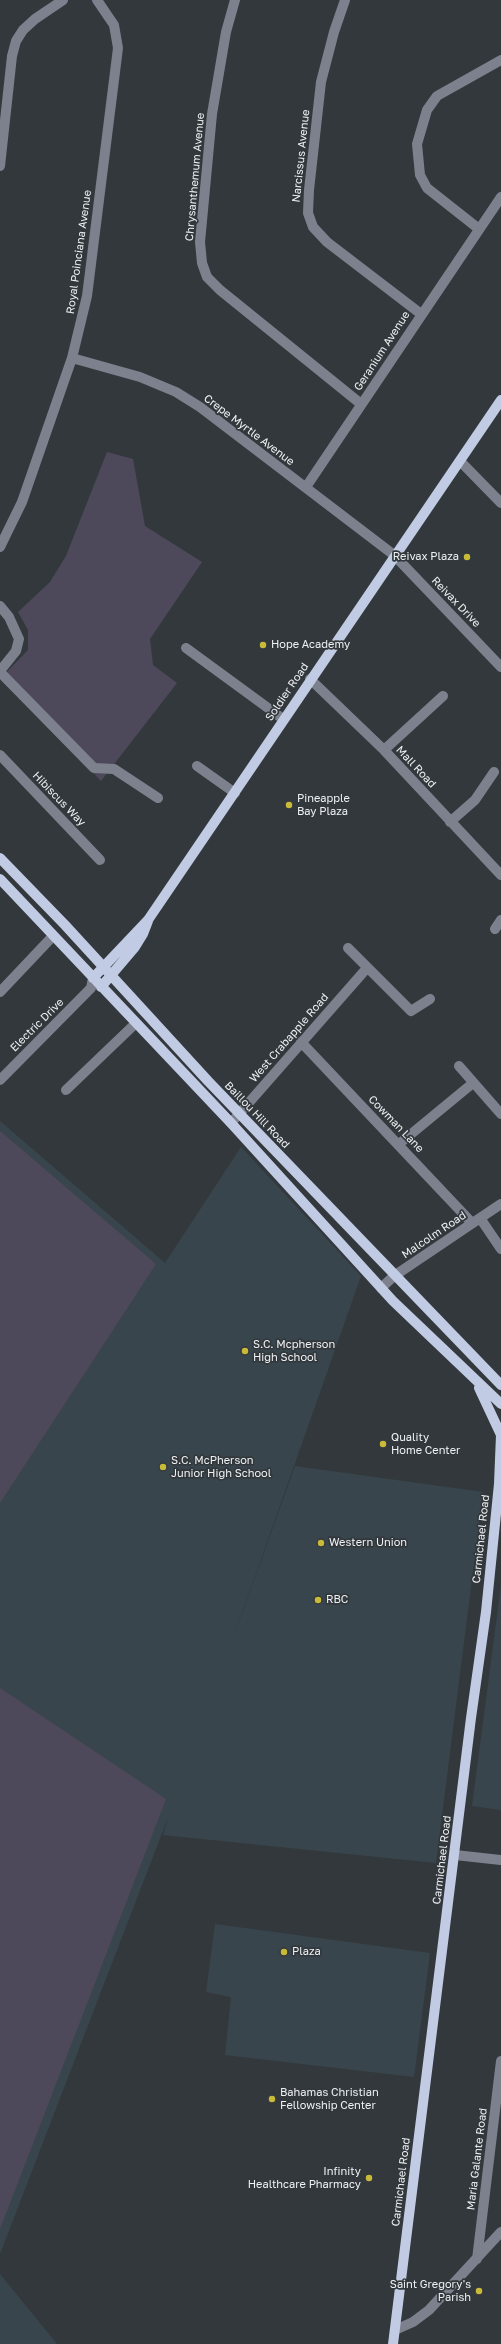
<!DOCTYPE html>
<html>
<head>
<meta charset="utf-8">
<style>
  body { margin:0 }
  canvas { display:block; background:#32383c }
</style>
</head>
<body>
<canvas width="501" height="2344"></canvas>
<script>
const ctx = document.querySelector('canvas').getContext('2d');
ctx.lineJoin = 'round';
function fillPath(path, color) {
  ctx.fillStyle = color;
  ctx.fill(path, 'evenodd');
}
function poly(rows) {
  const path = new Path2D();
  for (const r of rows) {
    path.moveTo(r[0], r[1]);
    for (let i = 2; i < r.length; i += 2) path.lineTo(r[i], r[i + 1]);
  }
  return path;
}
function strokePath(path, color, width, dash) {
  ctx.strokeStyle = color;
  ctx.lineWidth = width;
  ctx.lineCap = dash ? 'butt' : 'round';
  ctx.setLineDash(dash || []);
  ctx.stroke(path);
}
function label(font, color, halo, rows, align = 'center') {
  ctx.font = font + ' "Golos Text",sans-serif';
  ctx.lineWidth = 3.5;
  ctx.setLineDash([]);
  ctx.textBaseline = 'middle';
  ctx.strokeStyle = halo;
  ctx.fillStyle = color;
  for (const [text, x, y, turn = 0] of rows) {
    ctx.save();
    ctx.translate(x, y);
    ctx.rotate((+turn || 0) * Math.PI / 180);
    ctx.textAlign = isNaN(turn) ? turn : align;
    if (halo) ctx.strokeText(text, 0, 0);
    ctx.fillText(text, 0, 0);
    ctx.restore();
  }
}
fillPath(poly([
  [0,1121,165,1263,241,1147,361,1276,222,1670,295,1466,483,1492,436,1863,163,1835,169,1815,0,2254],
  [501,1585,501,1810,472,1806],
  [215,1924,430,1953,414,2077,225,2055,231,1997,206,1992],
  [0,2274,57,2344,0,2344]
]), '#39454c');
fillPath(poly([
  [107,452,133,459,145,526,202,562,150,639,153,665,177,683,101,781,2,677,28,650,28,630,18,612,50,582,66,556],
  [0,1131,156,1264,0,1503],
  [0,1688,166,1799,0,2229]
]), '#4d495a');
strokePath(poly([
  [235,0,226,32,212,114,200,242,202,263,207,277,220,290,361,404],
  [345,0,334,32,321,82,309,190,308,213,313,227,327,242,421,314],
  [0,166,12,56,16,41,23,30,35,19,63,0],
  [479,229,427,188,420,175,417,144,427,110,437,96,501,60],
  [72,358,140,377,176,392,200,407,394,555,501,667],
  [460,461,501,503],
  [306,487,501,197],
  [0,547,22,502,72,358,87,296,118,48,114,25,97,0],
  [0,606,9,617,19,639,16,651,0,671],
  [186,648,283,719],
  [0,672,94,768,114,769,158,798],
  [310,679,384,750,501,875],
  [384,750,443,696],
  [0,755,100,860],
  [197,766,235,793],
  [450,822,475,800,494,772],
  [495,929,501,920],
  [348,948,411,1011,430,999],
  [0,992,53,936],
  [301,1042,472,1223],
  [459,1066,501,1114],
  [0,1080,91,988,93,978],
  [66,1090,136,1023],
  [231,1123,367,968],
  [399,1144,473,1083],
  [480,1218,501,1249],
  [381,1288,394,1276,501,1204],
  [455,1855,501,1860],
  [477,2259,501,2061],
  [395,2330,413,2322,429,2310,501,2232]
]), '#7d818e', 10);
strokePath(poly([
  [0,858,65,925,208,1081,501,1385],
  [0,879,231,1123,393,1301,501,1404],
  [93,978,148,920,501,400],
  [101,987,135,947,143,934,148,921],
  [479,1388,501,1435],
  [393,2344,471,1718,486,1612,499,1484,501,1435]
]), '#c2cbe4', 10);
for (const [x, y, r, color] of [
  [467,557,4,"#c9ba3a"],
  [263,645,4,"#c9ba3a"],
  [289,805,4,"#c9ba3a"],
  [245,1351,4,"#c9ba3a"],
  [383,1444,4,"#c9ba3a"],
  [163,1467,4,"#c9ba3a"],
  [321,1543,4,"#c9ba3a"],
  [318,1600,4,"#c9ba3a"],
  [284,1952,4,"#c9ba3a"],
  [272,2099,4,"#c9ba3a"],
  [369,2178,4,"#c9ba3a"],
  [479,2291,4,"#c9ba3a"]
]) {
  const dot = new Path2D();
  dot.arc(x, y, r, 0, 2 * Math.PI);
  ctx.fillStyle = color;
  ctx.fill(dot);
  strokePath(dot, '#32383c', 1.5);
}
label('11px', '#eef1f4', '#32383c', [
  ["Narcissus Avenue",301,156,-84],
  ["Chrysanthemum Avenue",195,177,-85],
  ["Royal Poinciana Avenue",79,252,-82],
  ["Geranium Avenue",382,351,-57],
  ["Crepe Myrtle Avenue",249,430,37],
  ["Reivax Drive",456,602,46],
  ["Soldier Road",287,692,-56],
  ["Mall Road",416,767,47],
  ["Hibiscus Way",59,799,46],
  ["Electric Drive",37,1025,-45],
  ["West Crabapple Road",289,1038,-49],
  ["Baillou Hill Road",257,1115,46],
  ["Cowman Lane",396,1124,46],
  ["Malcolm Road",434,1235,-34],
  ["Carmichael Road",481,1539,-84],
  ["Carmichael Road",442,1860,-83],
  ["Maria Galante Road",477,2159,-83],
  ["Carmichael Road",401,2182,-83]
]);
label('11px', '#eef1f4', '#32383c', [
  ["Reivax Plaza",459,557,"right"],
  ["Hope Academy",271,645],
  ["Pineapple",297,799],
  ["Bay Plaza",297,812],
  ["S.C. Mcpherson",253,1345],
  ["High School",253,1358],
  ["Quality",391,1438],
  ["Home Center",391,1451],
  ["S.C. McPherson",171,1461],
  ["Junior High School",171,1474],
  ["Western Union",329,1543],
  ["RBC",326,1600],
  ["Plaza",292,1952],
  ["Bahamas Christian",280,2093],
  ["Fellowship Center",280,2106],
  ["Infinity",361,2172,"right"],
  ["Healthcare Pharmacy",361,2185,"right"],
  ["Saint Gregory's",471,2285,"right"],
  ["Parish",471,2298,"right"]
], 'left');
</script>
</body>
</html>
